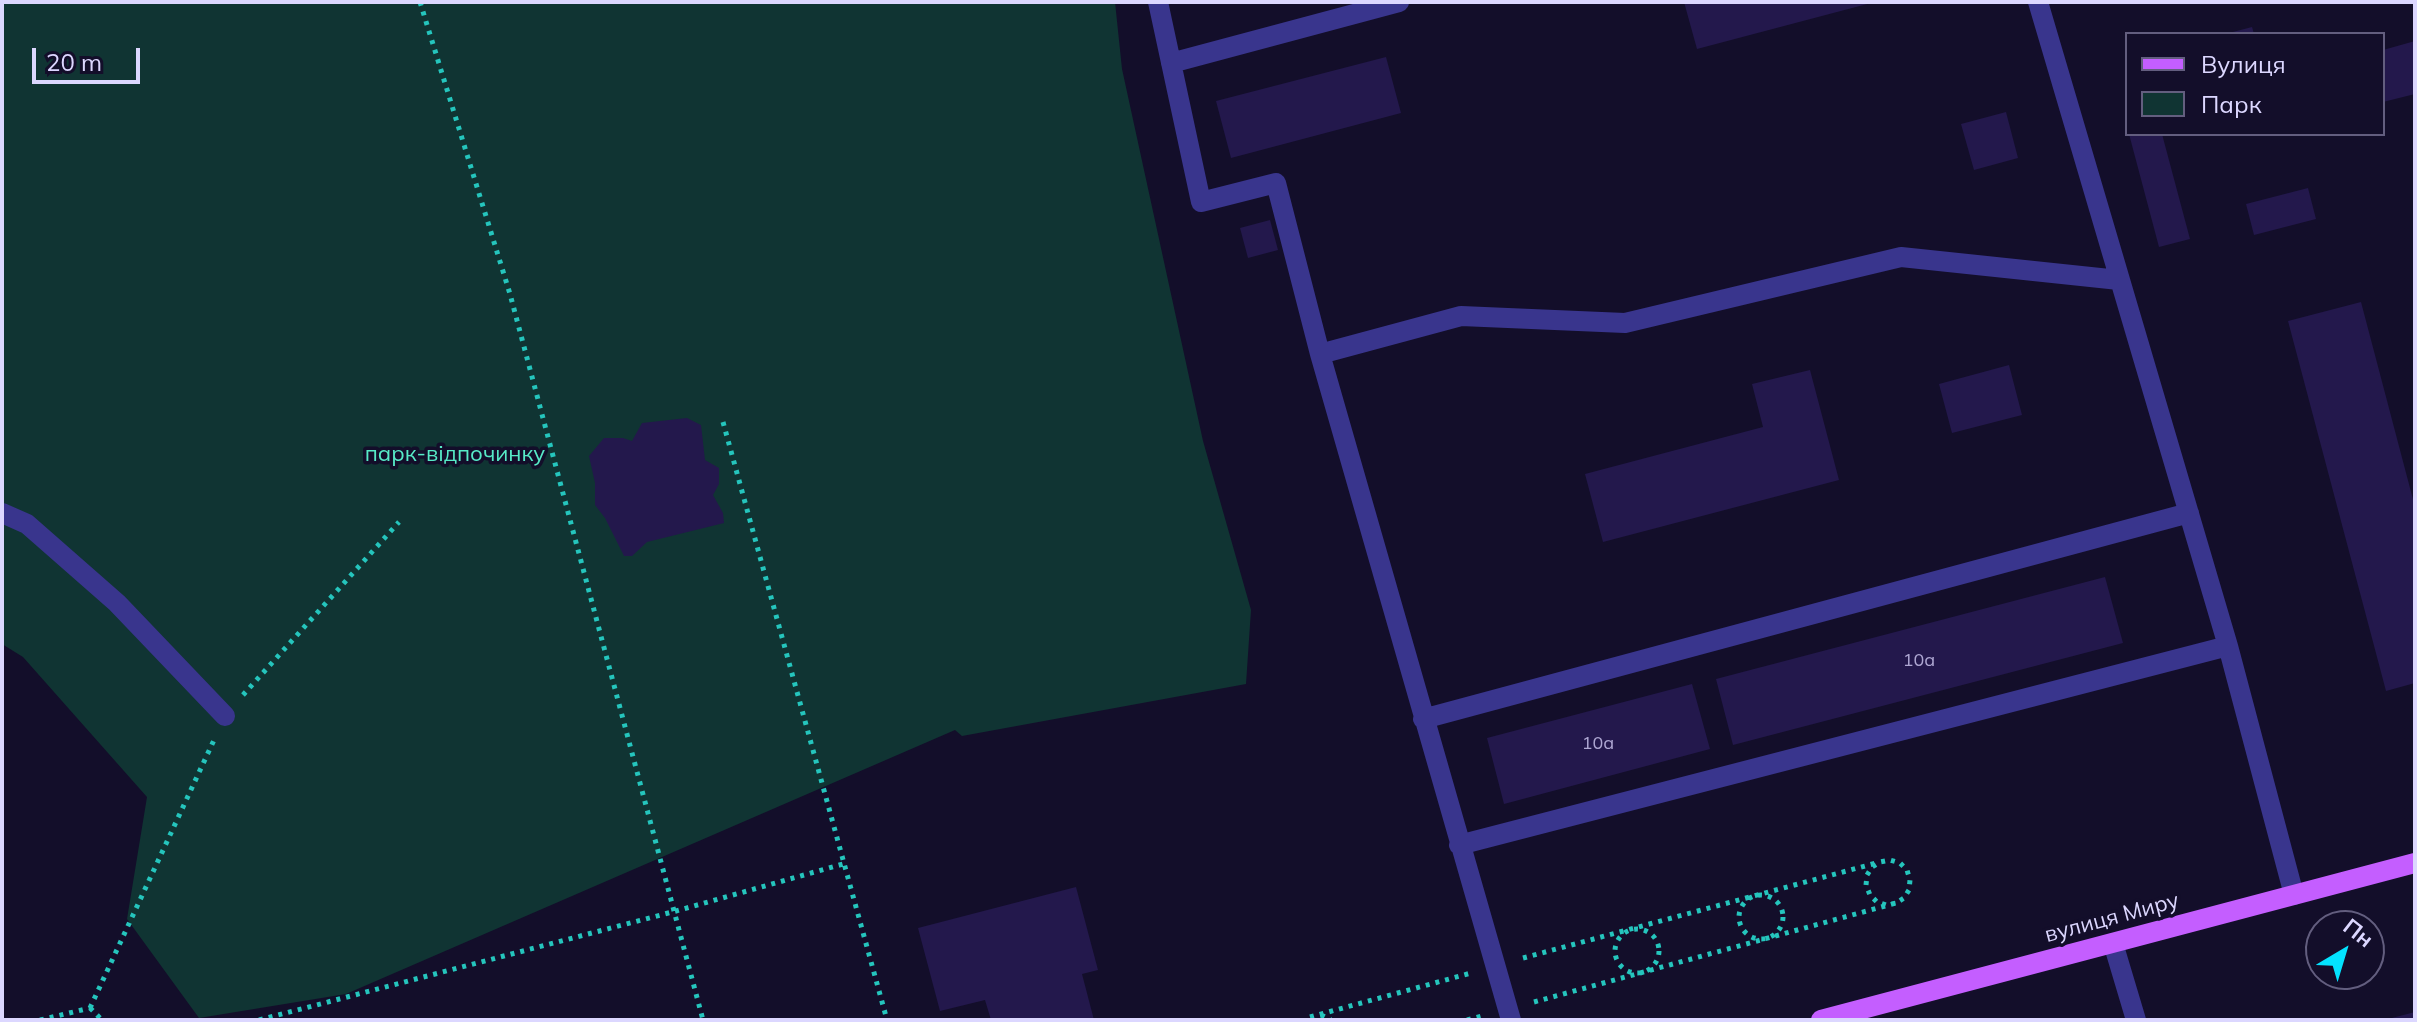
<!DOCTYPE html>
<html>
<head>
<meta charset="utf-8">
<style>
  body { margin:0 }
  #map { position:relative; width:2417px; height:1022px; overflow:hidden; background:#130e2a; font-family:Mulish,sans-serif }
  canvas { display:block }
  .frame { position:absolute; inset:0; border:4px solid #dcd7ff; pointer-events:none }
  .legend { position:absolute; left:2125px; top:32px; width:260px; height:104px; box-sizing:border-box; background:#130e2a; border:2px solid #635e7f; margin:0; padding:10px 14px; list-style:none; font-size:24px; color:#dcd7ff }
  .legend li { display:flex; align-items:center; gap:16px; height:40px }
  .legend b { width:40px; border:2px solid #635e7f }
  .north { position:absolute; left:2305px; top:910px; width:80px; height:80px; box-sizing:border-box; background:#130e2a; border:2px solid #635e7f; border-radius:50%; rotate:38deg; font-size:22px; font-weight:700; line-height:32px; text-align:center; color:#dcd7ff }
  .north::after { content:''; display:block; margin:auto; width:28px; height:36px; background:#03e3ff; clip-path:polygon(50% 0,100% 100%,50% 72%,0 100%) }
  .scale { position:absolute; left:32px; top:48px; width:108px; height:36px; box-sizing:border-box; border:4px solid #dcd7ff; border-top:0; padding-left:10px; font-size:24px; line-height:28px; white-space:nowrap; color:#dcd7ff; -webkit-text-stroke:6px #130e2a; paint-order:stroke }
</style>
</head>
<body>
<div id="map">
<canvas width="2417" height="1022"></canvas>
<div class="frame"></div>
<ul class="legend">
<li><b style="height:10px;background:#c45eff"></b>Вулиця</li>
<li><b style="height:22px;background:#103433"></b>Парк</li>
</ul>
<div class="north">Пн</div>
<div class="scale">20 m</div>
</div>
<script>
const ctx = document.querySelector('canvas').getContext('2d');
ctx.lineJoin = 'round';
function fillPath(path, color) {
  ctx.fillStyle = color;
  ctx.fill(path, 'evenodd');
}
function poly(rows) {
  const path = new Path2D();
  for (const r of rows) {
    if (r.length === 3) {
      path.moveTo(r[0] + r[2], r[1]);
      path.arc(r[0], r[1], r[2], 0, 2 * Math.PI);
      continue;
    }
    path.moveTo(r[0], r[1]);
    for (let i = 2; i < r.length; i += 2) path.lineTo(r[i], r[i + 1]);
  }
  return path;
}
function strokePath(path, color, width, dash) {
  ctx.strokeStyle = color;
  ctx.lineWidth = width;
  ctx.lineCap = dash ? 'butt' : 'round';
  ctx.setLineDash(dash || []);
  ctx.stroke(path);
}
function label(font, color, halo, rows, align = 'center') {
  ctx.font = font + ' Mulish,sans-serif';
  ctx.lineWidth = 7;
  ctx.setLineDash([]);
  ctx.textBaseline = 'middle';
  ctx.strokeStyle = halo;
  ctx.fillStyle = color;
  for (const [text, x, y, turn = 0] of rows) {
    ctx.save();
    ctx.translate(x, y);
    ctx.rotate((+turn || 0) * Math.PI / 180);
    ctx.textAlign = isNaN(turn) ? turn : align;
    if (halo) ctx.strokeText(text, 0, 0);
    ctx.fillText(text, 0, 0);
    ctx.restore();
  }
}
fillPath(poly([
  [2,2,1115,2,1122,69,1203,441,1251,610,1246,684,962,736,955,730,346,994,199,1018,127,919,147,797,23,657,2,644]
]), '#103433');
fillPath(poly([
  [1684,2,1871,2,1871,3,1697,49],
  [2252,27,2254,34,2229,34,2229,33],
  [2415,41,2415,94,2383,102,2383,50],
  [1386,57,1401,113,1231,158,1216,101],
  [2006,112,2018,158,1974,170,1961,124],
  [2129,134,2162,134,2190,239,2159,247],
  [2308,188,2316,219,2254,235,2246,204],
  [1270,220,1278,250,1248,258,1240,228],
  [2361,302,2415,507,2415,683,2386,691,2288,321],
  [2009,365,2022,415,1952,433,1939,384],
  [1810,370,1839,480,1603,542,1585,474,1763,427,1752,384],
  [687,418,701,425,705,460,719,468,719,484,713,495,723,513,724,523,647,542,632,556,624,556,605,518,595,505,595,483,589,456,604,438,623,438,632,441,642,423],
  [2105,577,2123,643,1733,745,1716,679],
  [1692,684,1710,749,1504,804,1487,738],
  [1076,887,1098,970,1082,974,1094,1020,991,1020,985,1000,940,1011,918,928],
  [2415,1012,2415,1020,2388,1020,2388,1019]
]), '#23184c');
strokePath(poly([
  [420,2,510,294,703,1020],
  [723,422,887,1020],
  [243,695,399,522],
  [1761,917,22],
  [1637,951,22],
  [1523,958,1880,862],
  [1534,1002,1896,903,1904,898,1909,890,1910,880,1907,870,1900,863,1890,860,1880,862,1872,867,1867,875,1866,885,1870,895,1877,902,1886,905,1896,903],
  [90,1008,214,740],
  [90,1008,102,1020],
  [1321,1015,1331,1020],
  [1310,1017,1471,973],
  [40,1020,90,1008],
  [259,1020,676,911,843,864],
  [1467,1020,1482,1016]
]), '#25c5bd', 5, [4, 6]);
strokePath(poly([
  [1158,2,1201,202,1276,183,1320,354],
  [2038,2,2228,646,2294,895],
  [1171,63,1399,2],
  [2,513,27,524,117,603,225,716],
  [1423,719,2189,513],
  [1459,845,2228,646],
  [2113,943,2136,1020],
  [1511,1020,1320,354,1461,316,1625,323,1901,257,2119,280]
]), '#39358d', 20);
strokePath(poly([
  [1821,1020,2415,863]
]), '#c45eff', 20);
label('18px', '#aea7d2', null, [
  ["10а",1919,661],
  ["10а",1598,744]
]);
label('22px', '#57eac7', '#130e2a', [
  ["парк-відпочинку",455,454]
]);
label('22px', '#dcd7ff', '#130e2a', [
  ["вулиця Миру",2112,918,-15]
]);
</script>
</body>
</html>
